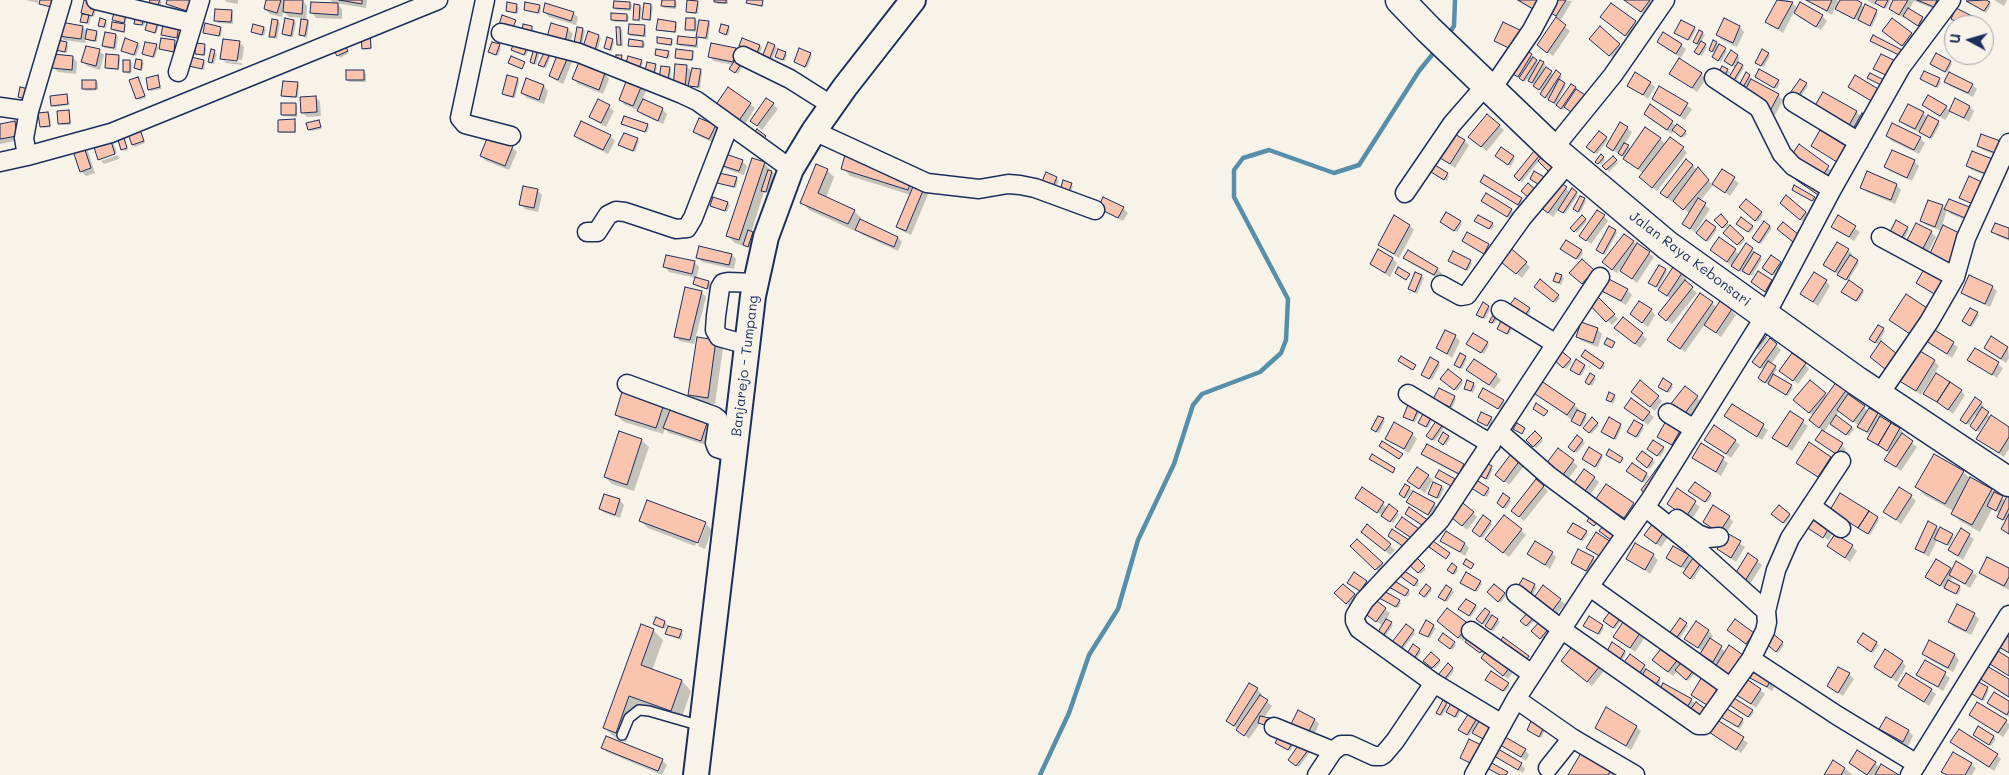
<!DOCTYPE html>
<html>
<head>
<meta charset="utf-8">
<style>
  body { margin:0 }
  #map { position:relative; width:2009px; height:775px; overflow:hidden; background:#f7f3e8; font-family:Mali,sans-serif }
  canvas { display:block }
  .north { position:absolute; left:1944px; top:15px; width:50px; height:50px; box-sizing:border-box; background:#f7f3e8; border:1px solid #9fa5b1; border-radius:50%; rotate:276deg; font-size:14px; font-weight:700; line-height:20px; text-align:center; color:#1b2f5e }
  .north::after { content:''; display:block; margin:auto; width:18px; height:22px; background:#1b2f5e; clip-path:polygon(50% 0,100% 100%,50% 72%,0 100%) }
</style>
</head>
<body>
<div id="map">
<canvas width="2009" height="775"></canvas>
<div class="north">U</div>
</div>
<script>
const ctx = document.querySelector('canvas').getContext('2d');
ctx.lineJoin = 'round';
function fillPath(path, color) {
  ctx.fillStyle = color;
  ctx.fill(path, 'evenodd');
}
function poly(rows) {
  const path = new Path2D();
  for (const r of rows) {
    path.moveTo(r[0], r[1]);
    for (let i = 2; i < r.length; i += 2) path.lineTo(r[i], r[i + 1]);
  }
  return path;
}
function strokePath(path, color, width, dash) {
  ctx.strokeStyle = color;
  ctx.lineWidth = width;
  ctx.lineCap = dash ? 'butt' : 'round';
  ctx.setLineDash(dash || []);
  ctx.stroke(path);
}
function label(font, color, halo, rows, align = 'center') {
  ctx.font = font + ' Mali,sans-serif';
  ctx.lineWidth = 4;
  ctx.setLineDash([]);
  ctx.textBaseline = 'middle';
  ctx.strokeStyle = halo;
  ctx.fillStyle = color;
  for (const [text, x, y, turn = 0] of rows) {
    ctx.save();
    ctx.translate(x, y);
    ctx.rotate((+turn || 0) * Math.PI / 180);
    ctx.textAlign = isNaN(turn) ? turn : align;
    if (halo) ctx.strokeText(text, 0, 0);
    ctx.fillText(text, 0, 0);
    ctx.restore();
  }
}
fillPath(poly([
  [26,0,38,0,38,3],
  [86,0,98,4,94,17,91,16,89,25,81,21],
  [152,0,159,0,162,2,158,10],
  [168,0,199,0,195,16,172,8,167,3],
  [225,0,238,0,238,4,227,2],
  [268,0,303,1,307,6,306,21,309,23,307,38,300,35,303,18,289,17,283,11,282,17,270,14,265,9],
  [330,0,367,0,366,8,336,3,342,9,342,19,316,18,312,13,335,4],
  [716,0,728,0,728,4,717,4],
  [748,0,763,0,763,7,749,4],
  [1516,0,1535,0,1538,1,1538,13],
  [1553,0,1572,1,1561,20,1547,10],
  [1625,0,1658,0,1646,16],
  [1778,0,1788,0,1798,8,1822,16,1827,21,1821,30,1800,18,1794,12,1783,33,1767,22],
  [1806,0,1837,0,1840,3,1841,0,1854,0,1865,8,1878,13,1872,27,1841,13,1835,7,1832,15],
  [1867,0,1891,0,1886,9,1877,3,1875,5],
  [1895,0,1939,0,1942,4,1939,11,1914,1,1909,10,1924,20,1921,27,1905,17,1904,18,1895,13,1890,8],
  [1968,0,1984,0,1991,5,1986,13],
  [1994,0,2007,0,2004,6],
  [675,1,677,3,676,9,664,8,662,6],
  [697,2,699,4,698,14,689,13,687,11],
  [630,3,632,5,631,11,616,10,614,8],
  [1611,4,1640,27,1631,39,1607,21],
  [651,5,653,7,651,21,646,20,644,18],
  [517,6,519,8,518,14,507,10],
  [539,6,541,8,540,14,525,10],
  [640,6,642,8,640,22,634,19],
  [231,11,233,13,233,24,218,23,216,21],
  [544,12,573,13,578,17,576,25,549,17],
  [128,13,125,26,125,33,114,31,112,29,118,24,113,20],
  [627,15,629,17,628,22,614,22,612,20],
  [146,18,144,26,135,23],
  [695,19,697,21,696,32,689,31,687,29],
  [1556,19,1570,31,1553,56,1543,49],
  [1952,19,1977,20,1982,25,1960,25],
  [105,21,107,23,106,29,99,25],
  [277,21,280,23,277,39,272,38,270,36],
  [294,21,296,23,293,37,285,36,283,34],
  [160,22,156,34,146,30],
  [708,22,710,24,708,40,700,38,698,36],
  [675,23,677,25,676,33,660,31,658,29],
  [552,25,568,29,573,34,569,46],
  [180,26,178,39,163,35],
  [82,27,88,32,96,32,98,34,97,42,89,41,86,38,85,43,64,40,60,35],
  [644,27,646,29,646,37,631,36,629,34],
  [1740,27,1744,32,1737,47,1722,40,1718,35],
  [220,28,222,30,221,37,204,32],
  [264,28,266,30,264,36,252,32],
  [620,28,622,30,623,47,619,45],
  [728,28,730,30,728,36,720,32],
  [1600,28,1624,50,1615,60,1596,43],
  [1694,28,1696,30,1690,41,1676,33],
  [583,29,585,31,582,46,577,45],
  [1699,31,1705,35,1701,42,1707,47,1702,56,1698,53,1700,45,1696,44],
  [1911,34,1916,38,1907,49,1888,36],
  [116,35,118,37,116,50,105,48,103,46],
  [369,36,371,38,372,49,366,50,364,48],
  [599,36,601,38,597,52,587,49],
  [162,39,177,44,175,53,160,49],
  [696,39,698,41,698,48,680,46,678,44],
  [612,40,614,42,612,51,605,48],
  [671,40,673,42,672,46,658,43],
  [239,42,244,47,242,60,225,58,225,61,242,63,242,65,226,63,222,58],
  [515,42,529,49,526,56,513,50],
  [643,42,645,44,644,48,632,47,630,45],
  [1658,42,1681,45,1686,49,1681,58],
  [66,43,68,46,67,53,56,49],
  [1716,43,1727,51,1721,62,1716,59,1716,53,1710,50],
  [138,44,140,46,136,56,123,50],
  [156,45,158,47,155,58,144,54],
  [344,45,349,53,340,58,334,47],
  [204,46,206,48,205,56,198,55,196,53],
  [499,46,501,48,498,56,489,52],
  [760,46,762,48,759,54,743,47],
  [775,46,777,48,771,61,763,56],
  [538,50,540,52,536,65,531,62],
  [735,50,740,54,738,63,742,67,738,74,733,71,733,65,714,61,709,56],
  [99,51,104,55,100,70,87,66,83,62],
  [212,51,217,54,214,64,210,62],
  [668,52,670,54,669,59,656,55],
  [1731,52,1740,58,1737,63,1744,68,1736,81,1733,79,1736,68,1727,63],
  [692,53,694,55,693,61,678,59,676,57],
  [785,53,787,55,785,61,777,57],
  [549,54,551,56,546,68,540,65],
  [810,54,812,56,807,68,795,62],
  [1768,54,1770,56,1764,67,1758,64],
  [1531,55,1539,64,1540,61,1544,63,1546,65,1544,68,1554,75,1560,75,1562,77,1559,81,1566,86,1557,102,1559,103,1575,88,1577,90,1583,120,1565,107,1563,110,1543,96,1543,92,1527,79,1525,82,1517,76],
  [118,56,120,58,119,70,108,69,106,67],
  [73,57,77,62,76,74,58,72,53,67],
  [567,58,572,62,563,84,555,80,550,76],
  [130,61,132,63,131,74,126,73,124,71],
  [142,61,144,63,142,71,137,70,135,68],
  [203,61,205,63,204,70,190,66],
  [641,61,643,63,640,72,626,66],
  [1950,62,1952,64,1947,73,1972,85,1977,89,1973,97,1950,86,1946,81,1949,74,1931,64],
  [648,64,657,67,655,78],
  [686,66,692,72,700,70,702,72,700,89,690,85,689,92,679,92],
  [1723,67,1730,72,1726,78,1722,75],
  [669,68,671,70,670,81,663,80],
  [364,72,366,74,366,82,349,82,347,80],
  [1671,73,1701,74,1706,79,1697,92],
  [605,74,609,79,603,94,578,84,574,79],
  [1749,76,1751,78,1750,80,1778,95,1783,100,1775,115,1748,100,1740,90],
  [157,77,162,89,151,91,149,89],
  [138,78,146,98,139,100,137,98],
  [1758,78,1778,81,1780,83,1777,89],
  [517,79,519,81,515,98,506,96,504,94],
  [1921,79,1939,80,1941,82,1938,88],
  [527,80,544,86,548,91,544,104,527,98,522,93],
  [96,81,98,83,98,90,86,91,84,89],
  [297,83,299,85,298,98,284,97,282,95],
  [1650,83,1655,87,1648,99,1629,85],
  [1806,84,1808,86,1799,99,1793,95],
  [641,86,646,91,642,100,662,109,667,114,663,124,643,115,638,110,625,105,620,100],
  [729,88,755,108,744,126,721,111],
  [1660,88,1692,109,1685,120,1653,99],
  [1824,93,1857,112,1861,117,1852,133],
  [66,95,70,105,54,107,52,105],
  [316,97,320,102,321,116,307,117,302,112],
  [599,101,614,111,606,127,590,117],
  [295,104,297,106,297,117,284,116,282,114],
  [773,104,778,109,762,130,751,121],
  [1908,105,1940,124,1932,139,1905,125,1900,121],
  [1923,105,1946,107,1950,111,1970,107,1974,111,1969,122,1951,111,1945,120],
  [1650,106,1687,134,1683,138,1674,130,1672,134,1650,119,1645,114],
  [68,111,70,113,71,125,61,125,59,123],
  [48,113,50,115,51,127,43,128,41,126],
  [294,121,296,123,296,133,281,133,279,131],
  [319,121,322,129,311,131,309,129],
  [15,122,19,127,21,140,0,144,0,125],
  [623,123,647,125,649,127,647,133],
  [715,126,720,130,714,143,699,136,694,132],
  [1499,126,1504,130,1487,151,1475,142],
  [140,127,145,143,135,147,133,145],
  [1627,128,1632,132,1625,144,1631,149,1660,139,1666,145,1683,148,1687,153,1657,191,1645,182,1643,173,1629,163,1625,158,1607,146],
  [1821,132,1846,147,1842,166,1812,146],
  [1599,133,1608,140,1597,154,1588,147],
  [123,134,128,150,125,151,123,149],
  [575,136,610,136,615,141,608,154,580,140],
  [1887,136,1920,138,1925,143,1919,154,1892,141],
  [109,139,114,144,117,153,100,158,100,161,94,145],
  [637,139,639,141,635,152,620,145],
  [1464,141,1469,145,1455,168,1438,156],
  [73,146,87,148,95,173,86,176,81,171],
  [1800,146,1833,172,1830,183],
  [1978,146,2007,147,2003,158,1983,150],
  [512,147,517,152,509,170,486,161,481,156],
  [1501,149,1515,159,1511,166,1498,158],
  [1972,152,1999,181,1972,170,1967,166],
  [1534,153,1556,168,1551,173,1539,161,1522,182,1515,176],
  [118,155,119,159,104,164,101,161],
  [1601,156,1605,160,1601,165,1597,161],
  [1613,158,1618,163,1609,172,1604,166],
  [742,161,747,166,744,175,726,169,721,164],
  [1914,161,1919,166,1912,181,1890,171,1885,167],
  [764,163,774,174,768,193,764,192,751,233,755,235,750,248,735,243,728,236],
  [1431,164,1449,176,1447,181,1430,171],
  [1692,165,1713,185,1722,171,1739,183,1730,196,1714,184,1700,201,1710,209,1696,231,1698,232,1706,221,1717,230,1708,242,1684,224,1690,214,1674,200,1672,202,1661,193],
  [843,168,924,187,929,192,911,235,902,231,897,227,911,195,850,176],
  [827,170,834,177,826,198,854,211,861,218,860,221,898,238,902,242,898,251,861,234,856,229,855,231,809,210,802,202],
  [1868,173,1897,185,1901,190,1895,204,1867,192,1862,187],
  [1046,174,1059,180,1055,190],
  [736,178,738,180,736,188,718,182],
  [1064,182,1073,186,1070,195],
  [1482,182,1521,199,1526,204,1523,209],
  [1558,182,1571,193,1573,190,1578,195,1565,214,1559,209,1553,217,1545,210],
  [537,190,542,195,538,212,525,209,521,204],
  [1793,190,1814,198,1816,200,1814,202],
  [1584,199,1586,201,1580,213,1574,209],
  [1746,200,1763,215,1758,222,1742,209],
  [1950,200,1977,225,1951,214,1947,210,1942,226,1962,236,1952,273,1933,264,1942,231,1926,225,1921,220,1942,207,1946,210],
  [1483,201,1511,210,1516,215,1512,220],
  [728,203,730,205,727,212,711,206],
  [1100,207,1123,208,1128,213,1123,221,1105,212],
  [1786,208,1806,212,1810,217,1805,223],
  [1604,216,1608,221,1591,244,1586,240],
  [1720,216,1729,225,1724,229,1716,220],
  [1582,217,1587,221,1577,233,1572,228],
  [1838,217,1860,232,1854,241,1833,227],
  [1460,222,1462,224,1457,232,1444,224],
  [1478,222,1492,224,1494,226,1492,230],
  [1740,225,1752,227,1754,228,1750,233],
  [1410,226,1414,230,1399,258,1379,245],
  [1770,226,1772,228,1761,244,1756,240],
  [1730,227,1745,240,1740,246,1725,233],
  [1907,228,1909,230,1904,240,1893,234],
  [2009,230,2009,241,1998,236,1993,231],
  [1615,231,1617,233,1605,255,1600,252],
  [1931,232,1936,237,1926,256,1911,248],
  [1468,234,1493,250,1489,257,1464,241],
  [1625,236,1654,257,1637,283,1620,269,1617,273,1608,267],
  [1719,239,1740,255,1752,249,1754,251,1753,253,1762,259,1752,276,1743,269,1741,272,1734,268,1712,250],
  [1562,249,1581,251,1583,253,1579,260],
  [1848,250,1853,255,1851,258,1859,263,1848,281,1824,265],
  [732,255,736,259,734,269,702,262,697,257],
  [1405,258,1437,269,1442,273,1439,279,1409,262],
  [1393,259,1397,263,1390,277,1371,264],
  [1582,260,1598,275,1588,288,1576,278],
  [1450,261,1470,261,1472,263,1468,271],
  [694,262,699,267,696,279,709,282,711,284,709,290,696,286,694,284,696,278,669,272,665,267],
  [1504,263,1526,263,1530,267,1522,278],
  [1780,263,1782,265,1775,276,1766,269],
  [1676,266,1688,276,1684,282,1697,293,1672,324,1664,318,1671,299,1660,290],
  [1665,270,1667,272,1658,288,1650,283],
  [1416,273,1424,278,1417,294,1409,289],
  [1758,273,1773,283,1768,293,1754,284],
  [1557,274,1564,278,1561,285,1554,281],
  [1540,281,1560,298,1556,303,1537,288],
  [1826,281,1830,286,1818,306,1802,294],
  [1992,287,1997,291,1990,307,1967,297,1963,292],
  [1600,289,1627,290,1632,295,1626,305,1605,293],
  [1862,291,1864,292,1858,302,1845,293],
  [701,292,706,297,694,344,680,341,675,336],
  [1594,294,1618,319,1612,325,1588,301],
  [1721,302,1736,315,1721,337,1705,324,1685,352,1674,344,1712,303,1717,308],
  [1488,307,1490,309,1485,319,1480,316],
  [1497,309,1501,312,1494,324,1491,322],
  [1512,309,1529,309,1531,311,1526,318],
  [1971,309,1979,315,1972,327,1965,323],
  [1651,310,1655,315,1648,327,1631,314],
  [1623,319,1647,339,1640,348,1621,333],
  [1515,323,1509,335,1499,329],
  [1582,324,1598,330,1602,334,1598,347,1582,341,1577,337],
  [1883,329,1885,331,1879,342,1896,354,1891,372,1876,361,1879,345,1873,341],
  [1933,331,1958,347,1952,358,1927,341],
  [1473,334,1489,345,1484,354,1470,345],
  [1763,334,1768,338,1759,350,1754,346],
  [1455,336,1460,341,1452,358,1438,348],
  [1770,340,1781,350,1771,364,1777,369,1773,376,1793,388,1788,396,1761,380,1764,370,1759,366],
  [715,341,723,348,715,404,697,402,690,394],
  [1985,348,2008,348,2009,358,2006,363],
  [1975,349,2003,368,1997,378,1969,360],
  [1560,352,1572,362,1566,369,1554,358],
  [1585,352,1605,366,1603,370,1585,357],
  [1460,355,1467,359,1462,369,1455,365],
  [1934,361,1939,366,1921,395,1898,379],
  [1438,363,1440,365,1432,380,1424,376],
  [1805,364,1809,369,1798,384,1786,375],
  [1584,366,1586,368,1581,376,1574,372],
  [1473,374,1496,375,1501,380,1494,389],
  [1591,375,1596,379,1592,386,1588,383],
  [1444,381,1461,381,1463,383,1457,391],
  [1810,381,1827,396,1847,389,1851,394,1850,396,1868,411,1869,409,1900,429,1904,434,1903,436,1917,447,1901,471,1886,460,1890,453,1873,443,1868,438,1870,435,1840,410,1835,416,1854,429,1849,436,1830,423,1824,432,1846,449,1841,458,1822,445,1817,440,1823,431,1815,425,1813,416,1800,404],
  [1474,384,1476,386,1473,393,1465,388],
  [1671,385,1673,387,1669,393,1661,388],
  [1685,388,1702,402,1687,420,1671,406],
  [1530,389,1574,405,1579,409,1577,411,1587,417,1582,427],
  [1961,391,1965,395,1953,414,1925,393],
  [1614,396,1616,398,1613,404,1607,399],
  [1637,396,1658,397,1662,401,1655,411],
  [1454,397,1456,399,1452,408,1437,400],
  [1480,397,1503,401,1507,405,1503,412],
  [1981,403,1983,405,1981,408,1989,416,2009,429,2009,449,2004,457,1978,439,1989,420,1987,419,1979,432,1973,428,1977,417,1975,415,1969,425,1963,421],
  [663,406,670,413,707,424,711,429,706,445,669,433,665,429,663,434,624,422,616,415],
  [1732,406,1768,430,1762,440,1726,416],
  [1422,408,1415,422,1404,417],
  [1631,412,1649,413,1654,417,1648,425],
  [1436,413,1428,428,1422,425],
  [1790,413,1808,426,1792,451,1774,438],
  [1440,417,1447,423,1435,441,1429,438],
  [1491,418,1493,420,1490,427,1478,421],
  [1592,419,1599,426,1591,434,1584,428],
  [1609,419,1622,427,1616,440,1604,434],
  [1383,420,1385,421,1379,433,1374,431],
  [1642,426,1644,428,1638,438,1629,432],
  [1681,428,1685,433,1677,449,1659,437],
  [1535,433,1543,441,1536,448,1527,440],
  [1412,434,1417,439,1409,453,1386,438],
  [1448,437,1450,438,1446,445,1440,441],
  [1578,437,1585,443,1577,453,1572,449],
  [641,440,649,447,634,491,612,484,605,477],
  [1706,440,1735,441,1740,445,1731,458],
  [1810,444,1835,462,1823,481,1803,467],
  [1702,445,1728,463,1721,476,1694,458],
  [1663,448,1665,450,1660,457,1651,451],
  [1558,450,1578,466,1567,480,1552,468],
  [1423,453,1463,465,1468,470,1464,478,1427,458],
  [1642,453,1655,462,1650,469,1639,461],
  [1511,455,1524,466,1509,485,1502,479],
  [1601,456,1603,457,1597,468,1585,461],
  [1483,463,1493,469,1488,480,1479,475],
  [1632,464,1649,476,1644,483,1629,473],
  [1585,470,1599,482,1590,495,1580,487],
  [1963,472,1971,479,1991,490,2006,501,2009,499,2009,535,2002,529,2006,521,2000,518,2000,513,1992,509,1980,532,1960,521,1953,514,1954,511,1924,495,1917,487],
  [1428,476,1433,480,1425,493,1414,485],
  [1406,486,1412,490,1406,499,1403,496],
  [1543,486,1548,491,1524,521,1518,516],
  [1442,487,1444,489,1439,499,1429,494],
  [1472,488,1488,489,1490,491,1487,497],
  [1362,489,1388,508,1399,514,1393,523,1356,498],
  [1677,490,1700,507,1691,520,1668,504],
  [1692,493,1710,494,1712,496,1707,503],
  [605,495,620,500,624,505,620,518,605,513,600,509],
  [1911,496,1916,501,1901,524,1885,512],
  [1509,499,1511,501,1506,509,1500,505],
  [1408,502,1434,504,1439,509,1433,518],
  [1602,504,1633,504,1638,508,1629,522],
  [1868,512,1879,520,1870,535,1836,515],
  [1473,513,1477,517,1467,530,1454,518],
  [1789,514,1791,516,1785,524,1775,516],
  [1729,517,1733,522,1726,534,1745,547,1736,562,1718,549,1725,537,1704,522],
  [1813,517,1834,531,1829,540,1808,527],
  [641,521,705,523,712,530,705,549,698,546,706,525,703,525,695,546,648,528],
  [1656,521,1671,533,1661,547,1651,540],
  [1490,522,1492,524,1483,538,1476,533],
  [1928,523,1954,537,1949,546,1937,540,1929,557,1916,549],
  [1367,526,1395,550,1390,555,1367,536],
  [1521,530,1526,535,1509,557,1492,544],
  [1961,530,1974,539,1963,560,1950,550],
  [1586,532,1588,534,1583,541,1571,533],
  [1357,540,1386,568,1381,574,1352,546],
  [1441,540,1465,544,1469,548,1465,556],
  [1829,546,1852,546,1857,551,1850,562],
  [1552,553,1556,557,1550,569,1529,554],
  [1653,555,1658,560,1650,574,1627,558],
  [1688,556,1693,561,1704,563,1693,580,1686,575,1686,570,1668,558],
  [1415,558,1426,569,1421,574,1409,564],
  [1593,558,1598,563,1591,575,1572,563],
  [1757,561,1762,565,1750,584,1741,579],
  [1936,561,1952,571,1972,572,1977,576,1970,588,1953,577,1950,582,1961,589,1958,595,1931,581,1926,576],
  [1456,568,1458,570,1455,575,1451,572],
  [2009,570,2009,590,1985,577,1981,573],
  [1403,578,1417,581,1419,583,1417,587],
  [1523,579,1537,587,1532,596,1521,590],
  [1366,582,1368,584,1362,592,1351,584],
  [1480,582,1482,584,1477,592,1464,584],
  [1343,585,1356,597,1349,605,1336,593],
  [1494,586,1506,596,1500,603,1488,592],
  [1446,587,1454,592,1447,602,1442,599],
  [1393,588,1408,591,1410,593,1408,597],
  [1430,589,1432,590,1426,598,1423,595],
  [1373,600,1390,613,1386,620,1393,625,1385,637,1381,634,1383,626,1364,612],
  [1383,600,1399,601,1401,603,1398,608],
  [1560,600,1565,604,1554,618,1538,606],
  [1475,606,1477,608,1471,617,1462,611],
  [1485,610,1500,622,1493,631,1489,628,1491,619,1490,617,1484,625,1478,619],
  [1611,612,1622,620,1615,629,1606,623],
  [1974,614,1979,619,1971,635,1954,627,1949,622],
  [1538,617,1528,627,1522,621],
  [1589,618,1604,628,1600,635,1587,628],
  [657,619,667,624,665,629,655,624],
  [1681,619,1688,626,1678,641,1672,636],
  [1625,621,1646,636,1635,652,1615,637],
  [1426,622,1436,628,1430,638,1423,634],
  [1541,622,1551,630,1543,640,1533,631],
  [1696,623,1709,631,1713,636,1710,640,1726,652,1742,655,1747,660,1718,665,1707,658,1702,654,1703,652,1686,639],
  [1443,625,1472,630,1463,641],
  [653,630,663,640,652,671,682,681,691,691,681,720,639,705,626,742,614,737,605,728],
  [1728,630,1753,634,1758,638,1751,648],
  [1413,631,1415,633,1403,649,1396,644],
  [681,632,683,634,681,640,666,633],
  [1472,634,1513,672,1508,679,1487,663,1482,658,1484,655,1469,643],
  [1772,635,1784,645,1778,653,1766,642],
  [1864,635,1879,645,1873,653,1861,644],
  [1441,642,1454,643,1456,645,1452,650],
  [1930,642,1955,655,1959,660,1953,672,1929,659,1924,654],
  [1574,646,1604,671,1592,686,1568,665],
  [1419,650,1421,652,1415,661,1409,657],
  [1624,652,1626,654,1621,662,1607,653],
  [1431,654,1441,662,1435,669,1425,661],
  [1630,656,1661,681,1656,690,1643,682],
  [1678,658,1694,674,1688,681,1677,671,1673,676,1659,665],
  [1902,662,1906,666,1897,682,1876,667],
  [1926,662,1950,678,1943,691,1918,675],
  [1448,665,1454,671,1446,681,1440,675],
  [1849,674,1854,679,1843,696,1828,686],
  [1703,677,1723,691,1712,709,1692,694],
  [1751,678,1777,681,1772,691],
  [1981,678,2009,681,2009,698,1986,683],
  [1974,681,1989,690,1984,701,1970,693],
  [1489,682,1508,684,1510,686,1505,692],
  [1900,686,1931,690,1936,694,1929,706],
  [1257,689,1262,694,1260,696,1272,706,1264,718,1271,721,1270,727,1260,723,1249,739,1228,721],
  [1760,690,1765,694,1756,708,1739,696],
  [1664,698,1691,700,1696,704,1702,724],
  [1988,702,2009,703,2009,717,1993,707],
  [1446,704,1448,706,1442,716,1440,715],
  [1728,704,1752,711,1754,712,1750,718],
  [1463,706,1457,718,1448,712],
  [1298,711,1315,720,1319,724,1313,737,1297,728],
  [1971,715,2006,721,2009,724,2009,728,2003,737],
  [1723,718,1742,720,1744,722,1740,729],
  [1476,719,1480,723,1490,744,1472,731,1469,736,1462,732],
  [1715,719,1748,743,1741,753,1713,734],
  [1886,719,1909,731,1913,736,1908,746,1885,733,1881,729],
  [1596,727,1636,727,1641,731,1631,750],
  [1546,728,1541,738,1528,730],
  [1976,737,1994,737,1996,739,1991,746],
  [1497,742,1525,750,1529,755,1526,761],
  [1951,742,1997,755,2001,759,1994,771],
  [1295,743,1290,751,1279,745],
  [602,747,662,760,667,765,662,775,607,752],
  [1308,750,1310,752,1299,767,1291,762],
  [1491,753,1521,764,1525,769,1523,773],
  [1850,763,1875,763,1880,768,1896,775,1866,775],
  [1971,764,1976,768,1972,775,1946,775,1943,771],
  [1613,767,1619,775,1569,775],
  [1845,769,1853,775,1825,775]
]), '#0003');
strokePath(poly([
  [1447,36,1454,26,1455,0],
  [1040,775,1069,713,1089,655,1118,609,1138,540,1174,464,1193,405,1202,394,1260,372,1281,353,1286,340,1288,299,1234,197,1234,170,1243,158,1269,150,1334,173,1359,165,1419,71,1436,50]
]), '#578eaa', 4.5);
const building = poly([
  [40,0,53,0,51,7,39,4,40,0],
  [84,0,97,1,92,16,81,13,84,0],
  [150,0,160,0,156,9,148,6,150,0],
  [167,0,195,0,190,12,166,4,167,0],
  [266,0,281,0,277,13,264,9,266,0],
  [284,0,303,0,302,14,283,12,284,0],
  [339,0,362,0,362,4,339,0],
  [662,0,675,0,675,7,661,6,662,0],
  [687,0,698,1,696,13,686,12,687,0],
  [714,0,726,0,726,3,714,2,714,0],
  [747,0,763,0,762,6,746,3,747,0],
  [1518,0,1538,0,1533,9,1518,0],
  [1551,0,1566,0,1556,16,1546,10,1551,0],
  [1624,0,1650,0,1641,12,1624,0],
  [1777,0,1793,2,1778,29,1765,22,1777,0],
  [1806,0,1832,0,1827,11,1806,0],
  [1840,0,1857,0,1862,3,1854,19,1835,9,1840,0],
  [1877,0,1888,0,1884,8,1875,3,1877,0],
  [1893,0,1908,0,1899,15,1889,9,1893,0],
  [1917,0,1937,0,1934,7,1917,0],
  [1986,0,1990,2,1984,11,1966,1,1986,0],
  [614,1,630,2,630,9,613,8,614,1],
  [311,2,338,3,338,15,310,13,311,2],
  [507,2,517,4,516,13,506,11,507,2],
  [525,2,540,5,538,13,524,10,525,2],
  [1800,2,1823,15,1816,27,1794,13,1800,2],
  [545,3,574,12,571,21,543,12,545,3],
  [644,3,651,4,650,20,642,19,644,3],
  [1611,3,1636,21,1625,36,1600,17,1611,3],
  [634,4,640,5,639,20,633,20,634,4],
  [1865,4,1877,10,1870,26,1858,20,1865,4],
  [116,6,127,10,124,23,112,20,116,6],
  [1908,8,1923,17,1918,26,1903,16,1908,8],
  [1956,8,1978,19,1975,25,1962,25,1951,19,1956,8],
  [215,9,232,10,231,22,214,21,215,9],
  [136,13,144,15,142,25,134,24,136,13],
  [611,13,627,14,627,21,611,20,611,13],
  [82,14,89,15,87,23,80,22,82,14],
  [502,15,516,20,512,30,499,25,502,15],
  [149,16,159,18,155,33,145,30,149,16],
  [1556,17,1566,25,1547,53,1537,45,1556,17],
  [100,18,106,20,104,27,98,26,100,18],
  [285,18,294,20,291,36,282,34,285,18],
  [686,18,695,18,695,30,685,30,686,18],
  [1724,18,1740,26,1733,43,1716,35,1724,18],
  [1892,18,1912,33,1902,46,1882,31,1892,18],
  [272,19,278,20,275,37,269,37,272,19],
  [301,19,308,20,305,36,299,35,301,19],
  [658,19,676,22,675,32,656,30,658,19],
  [164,20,179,23,177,38,161,35,164,20],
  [699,20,709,21,706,38,696,37,699,20],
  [1681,20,1695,27,1688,40,1674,33,1681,20],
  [61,22,83,26,81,39,58,36,61,22],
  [112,22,125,24,124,32,111,29,112,22],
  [1503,22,1522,31,1513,50,1494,41,1503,22],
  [205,23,221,27,219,36,203,33,205,23],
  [551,23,568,28,565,42,547,37,551,23],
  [253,24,264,27,262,35,251,32,253,24],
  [523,24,532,26,532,33,522,32,523,24],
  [629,24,645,25,644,36,628,34,629,24],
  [721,24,729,26,726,35,719,32,721,24],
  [1952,24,1955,25,1954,42,1945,38,1952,24],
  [1600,26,1620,44,1609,56,1589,39,1600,26],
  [577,27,583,28,580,45,574,43,577,27],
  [616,27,620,27,621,45,617,45,616,27],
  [87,29,97,31,95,41,85,39,87,29],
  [1699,30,1703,32,1697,44,1693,42,1699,30],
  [588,31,599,35,595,50,583,47,588,31],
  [105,32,116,34,114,48,102,46,105,32],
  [1663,32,1682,44,1676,54,1657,42,1663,32],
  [370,34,371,48,362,49,361,35,370,34],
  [1873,35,1904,51,1901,56,1870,41,1873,35],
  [678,36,697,38,696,46,677,44,678,36],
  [607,37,613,39,610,50,604,48,607,37],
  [657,37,672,39,671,45,657,43,657,37],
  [125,38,138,43,134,55,121,51,125,38],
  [161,38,175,40,174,52,159,49,161,38],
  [742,38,760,45,757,53,739,46,742,38],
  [223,39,240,41,237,61,220,59,223,39],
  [629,39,643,41,643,47,628,46,629,39],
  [57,40,67,42,65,52,55,50,57,40],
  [1713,40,1717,42,1712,52,1709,50,1713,40],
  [343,41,348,51,337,56,332,47,343,41],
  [515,41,528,45,524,55,511,50,515,41],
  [1701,41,1706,44,1699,55,1694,52,1701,41],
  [145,42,157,44,153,57,142,54,145,42],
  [492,42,500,44,496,55,488,52,492,42],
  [768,42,775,45,769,60,762,57,768,42],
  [196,43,205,44,204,55,195,54,196,43],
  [711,43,736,48,733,62,708,57,711,43],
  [1719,44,1726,48,1718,61,1712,57,1719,44],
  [86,46,100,49,96,66,81,62,86,46],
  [534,48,538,49,534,64,530,62,534,48],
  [799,48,811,53,805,67,794,62,799,48],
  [211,49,215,50,212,63,208,62,211,49],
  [656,49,669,51,667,58,655,55,656,49],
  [676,49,693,51,692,60,675,58,676,49],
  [778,49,786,52,783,60,775,57,778,49],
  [1762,49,1769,53,1761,66,1755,63,1762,49],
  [1731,50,1738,55,1732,66,1724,61,1731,50],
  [545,51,550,53,544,67,538,65,545,51],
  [1527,51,1532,54,1518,77,1513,74,1527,51],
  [558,53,568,57,558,80,549,76,558,53],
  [1936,53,1951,61,1945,72,1930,64,1936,53],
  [53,54,73,56,72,70,52,68,53,54],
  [106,54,119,55,118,69,105,68,106,54],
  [1881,54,1900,63,1892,78,1873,69,1881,54],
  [616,55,622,55,621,64,616,63,616,55],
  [511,56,525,62,522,69,508,63,511,56],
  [628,56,642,60,638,71,625,67,628,56],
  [191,57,204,60,202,69,189,66,191,57],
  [1533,57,1537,60,1523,81,1519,78,1533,57],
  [1679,58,1702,73,1692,88,1669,74,1679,58],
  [136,59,142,60,141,70,134,68,136,59],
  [123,60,130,60,130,72,123,72,123,60],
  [735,60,741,64,735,73,729,69,735,60],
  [1540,60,1544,62,1532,83,1528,81,1540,60],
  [579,62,605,73,599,90,572,79,579,62],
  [647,62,656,64,653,76,644,75,647,62],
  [1738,62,1743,65,1734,80,1729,77,1738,62],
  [675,64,687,65,685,88,673,88,675,64],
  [661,66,670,67,668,79,659,78,661,66],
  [1722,66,1728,69,1724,77,1718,73,1722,66],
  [1546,67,1552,71,1539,90,1533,86,1546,67],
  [692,68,701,69,698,87,688,86,692,68],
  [1759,69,1779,80,1774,88,1755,77,1759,69],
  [346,70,364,70,364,80,346,80,346,70],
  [1556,70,1561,74,1545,98,1540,94,1556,70],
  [1924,71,1940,78,1936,87,1920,79,1924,71],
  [1635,72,1651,82,1643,95,1627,86,1635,72],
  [1746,72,1750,75,1741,91,1737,89,1746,72],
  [1949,72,1973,84,1968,93,1944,82,1949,72],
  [1870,73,1888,82,1885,87,1867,78,1870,73],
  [158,75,160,87,148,90,146,78,158,75],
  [507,75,518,78,513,97,502,94,507,75],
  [1855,75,1880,90,1873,102,1848,87,1855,75],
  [138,77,145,96,136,99,129,80,138,77],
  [526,78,544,85,539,100,521,93,526,78],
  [627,79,642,85,633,106,619,100,627,79],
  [1559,79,1565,83,1554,103,1548,100,1559,79],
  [1751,79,1779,94,1770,111,1742,96,1751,79],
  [1800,79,1807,83,1797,98,1790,93,1800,79],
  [82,80,96,80,96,89,82,89,82,80],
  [283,81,298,82,296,97,281,96,283,81],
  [1571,84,1576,87,1561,109,1556,105,1571,84],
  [1659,86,1688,103,1680,116,1652,99,1659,86],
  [20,87,29,89,26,99,18,97,20,87],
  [728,87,751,103,738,122,715,106,728,87],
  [1576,89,1590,98,1578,117,1564,107,1576,89],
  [1823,92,1857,111,1847,129,1813,109,1823,92],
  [67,94,68,104,51,106,50,96,67,94],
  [1928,95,1947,106,1940,116,1922,105,1928,95],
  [316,96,317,112,301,113,300,97,316,96],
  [766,98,774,103,757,126,750,121,766,98],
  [1955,98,1970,106,1964,118,1949,111,1955,98],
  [598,99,610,105,601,123,589,117,598,99],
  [643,99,663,108,658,121,637,111,643,99],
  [281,103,296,103,296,115,281,115,281,103],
  [1650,104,1673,121,1667,130,1644,114,1650,104],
  [1908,104,1924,112,1915,129,1899,121,1908,104],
  [69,110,70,123,58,124,57,111,69,110],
  [48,112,50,126,40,127,38,113,48,112],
  [1862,113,1869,118,1859,135,1852,131,1862,113],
  [1487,114,1500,125,1481,147,1468,137,1487,114],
  [1928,115,1939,121,1930,138,1919,132,1928,115],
  [624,116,648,124,645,132,621,124,624,116],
  [699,118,716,125,709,139,693,132,699,118],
  [295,119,295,132,278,132,278,120,295,119],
  [319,120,321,127,308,130,306,123,319,120],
  [15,121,17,136,0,139,0,124,15,121],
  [581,121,611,135,603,150,574,136,581,121],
  [1620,122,1628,127,1613,151,1606,146,1620,122],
  [1892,123,1921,137,1914,150,1886,136,1892,123],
  [138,124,144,141,132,145,126,128,138,124],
  [1677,124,1686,131,1681,137,1672,130,1677,124],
  [1645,127,1661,138,1638,169,1623,159,1645,127],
  [757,129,766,136,761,142,752,135,757,129],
  [1820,130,1846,146,1837,162,1811,146,1820,130],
  [122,131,127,148,121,150,116,133,122,131],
  [1599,131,1607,137,1594,153,1586,147,1599,131],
  [1451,132,1465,140,1450,164,1437,156,1451,132],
  [624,133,638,138,633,151,618,145,624,133],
  [1981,134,2003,142,1998,154,1977,146,1981,134],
  [488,136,513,146,505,166,480,156,488,136],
  [1670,137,1684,147,1652,188,1639,177,1670,137],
  [110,138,115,154,98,160,93,144,110,138],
  [82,141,91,168,80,172,71,145,82,141],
  [1624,143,1629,145,1622,156,1618,153,1624,143],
  [1799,144,1829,166,1821,178,1791,156,1799,144],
  [1501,147,1514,156,1508,165,1495,156,1501,147],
  [1892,150,1915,160,1907,178,1884,167,1892,150],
  [1534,151,1539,156,1519,181,1514,176,1534,151],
  [1972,151,2000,162,1994,177,1966,166,1972,151],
  [723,153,743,160,739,171,720,165,723,153],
  [1601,154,1604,157,1598,164,1595,162,1601,154],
  [845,155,912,177,908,190,841,169,845,155],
  [1544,155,1555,165,1549,172,1538,161,1544,155],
  [1613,156,1617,160,1606,170,1602,166,1613,156],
  [752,158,765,162,739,240,726,236,752,158],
  [1686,159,1693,165,1667,198,1660,193,1686,159],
  [1430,162,1448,173,1444,180,1426,169,1430,162],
  [816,164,828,169,818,193,855,210,848,224,800,203,816,164],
  [1698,167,1709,180,1683,210,1673,201,1698,167],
  [1722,169,1735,177,1725,193,1712,184,1722,169],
  [768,170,772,171,766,192,761,191,768,170],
  [1534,171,1546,178,1541,186,1530,179,1534,171],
  [1867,171,1897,184,1891,200,1860,188,1867,171],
  [1046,172,1057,177,1052,189,1041,184,1046,172],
  [719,173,737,177,734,187,717,183,719,173],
  [1799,173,1825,191,1821,197,1795,179,1799,173],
  [1484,175,1522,198,1518,205,1480,182,1484,175],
  [1969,176,1990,186,1980,207,1959,198,1969,176],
  [1063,180,1072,183,1068,194,1060,191,1063,180],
  [1558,181,1567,187,1548,213,1539,206,1558,181],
  [915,182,925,186,906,231,896,227,915,182],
  [1528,183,1537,191,1530,199,1521,191,1528,183],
  [1794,185,1815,197,1812,201,1792,190,1794,185],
  [523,186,538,189,534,208,519,205,523,186],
  [1572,188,1577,192,1563,213,1558,210,1572,188],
  [1486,193,1512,209,1507,217,1481,201,1486,193],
  [1786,195,1806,212,1800,220,1780,203,1786,195],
  [1580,196,1585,198,1578,212,1573,209,1580,196],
  [713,197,728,202,725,211,710,206,713,197],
  [1103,197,1124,207,1118,218,1098,208,1103,197],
  [1698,198,1706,203,1690,229,1682,224,1698,198],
  [1746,199,1762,212,1755,221,1739,207,1746,199],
  [1949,199,1977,210,1972,221,1944,209,1949,199],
  [1928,200,1943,205,1935,227,1920,221,1928,200],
  [1597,210,1605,215,1586,241,1579,236,1597,210],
  [1446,212,1461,221,1454,231,1440,222,1446,212],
  [1721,214,1728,222,1722,228,1714,220,1721,214],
  [1394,215,1410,225,1394,254,1378,245,1394,215],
  [1478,215,1493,223,1489,229,1474,221,1478,215],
  [1582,215,1586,219,1574,232,1570,228,1582,215],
  [1838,215,1856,226,1849,237,1831,227,1838,215],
  [1741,217,1753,226,1748,232,1736,224,1741,217],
  [860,219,898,237,894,247,855,230,860,219],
  [1706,220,1716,227,1706,241,1696,233,1706,220],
  [1896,220,1908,227,1901,239,1890,232,1896,220],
  [1764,221,1770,226,1759,243,1752,238,1764,221],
  [1783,222,1804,239,1798,246,1777,229,1783,222],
  [1916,223,1932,231,1921,252,1905,244,1916,223],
  [1995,223,2009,228,2009,239,1991,232,1995,223],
  [1730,225,1744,238,1737,245,1723,233,1730,225],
  [1943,225,1963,235,1947,269,1927,260,1943,225],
  [1609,226,1616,230,1603,254,1596,250,1609,226],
  [748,230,753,232,748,247,743,245,748,230],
  [1467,232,1489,244,1484,254,1462,241,1467,232],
  [1624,234,1634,241,1612,270,1602,262,1624,234],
  [1719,237,1736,249,1727,262,1710,250,1719,237],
  [1566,240,1582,250,1576,259,1560,249,1566,240],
  [1837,242,1849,249,1835,272,1823,265,1837,242],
  [1637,243,1650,252,1632,279,1620,271,1637,243],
  [1746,243,1753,248,1739,271,1731,266,1746,243],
  [699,246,732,254,729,265,696,258,699,246],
  [1508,246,1527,262,1516,274,1497,259,1508,246],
  [1378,249,1393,258,1385,273,1370,264,1378,249],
  [1408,250,1438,268,1434,275,1403,258,1408,250],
  [1453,251,1471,260,1466,270,1448,261,1453,251],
  [1754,252,1761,256,1749,275,1742,271,1754,252],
  [666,255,695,261,692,274,663,267,666,255],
  [1771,255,1781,262,1772,275,1762,268,1771,255],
  [1850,255,1858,260,1846,280,1837,275,1850,255],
  [1582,259,1594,270,1582,284,1569,273,1582,259],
  [1675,264,1684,270,1667,296,1658,290,1675,264],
  [1659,265,1666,269,1656,287,1648,283,1659,265],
  [1926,266,1946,278,1936,295,1916,283,1926,266],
  [1398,267,1410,274,1406,280,1395,273,1398,267],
  [1758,271,1772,280,1765,292,1751,282,1758,271],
  [1415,272,1422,275,1415,292,1408,289,1415,272],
  [1814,272,1827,280,1813,302,1800,294,1814,272],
  [1556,273,1562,275,1559,283,1553,281,1556,273],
  [1969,275,1993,286,1985,304,1961,293,1969,275],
  [695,277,709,281,707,289,693,284,695,277],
  [1605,277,1628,289,1621,301,1598,289,1605,277],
  [1540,279,1559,295,1553,302,1534,287,1540,279],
  [1685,280,1693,287,1666,321,1658,314,1685,280],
  [1849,280,1863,290,1856,301,1841,292,1849,280],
  [685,287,702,291,690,340,674,337,685,287],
  [1594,293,1615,314,1606,322,1586,301,1594,293],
  [1700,293,1713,302,1680,349,1667,340,1700,293],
  [1906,294,1927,308,1910,334,1889,320,1906,294],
  [1515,298,1530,308,1524,317,1508,307,1515,298],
  [1639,301,1652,309,1642,323,1630,314,1639,301],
  [1720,301,1732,309,1716,333,1704,325,1720,301],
  [1483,302,1489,306,1483,318,1476,315,1483,302],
  [1497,308,1500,309,1492,323,1489,322,1497,308],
  [1970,308,1978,312,1970,326,1962,321,1970,308],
  [1504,315,1514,320,1507,334,1497,329,1504,315],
  [1623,317,1643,333,1635,344,1614,328,1623,317],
  [1581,322,1598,328,1593,343,1576,337,1581,322],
  [1878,325,1884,328,1875,343,1869,339,1878,325],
  [1933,329,1954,342,1947,354,1926,341,1933,329],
  [1445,330,1456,335,1447,354,1436,348,1445,330],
  [1763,332,1767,335,1756,349,1753,346,1763,332],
  [1473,333,1488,342,1481,353,1466,344,1473,333],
  [1991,336,2008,347,2001,359,1984,348,1991,336],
  [697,337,716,340,708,398,688,395,697,337],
  [1607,338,1615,342,1612,348,1604,344,1607,338],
  [1770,338,1777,344,1760,368,1752,362,1770,338],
  [1881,341,1897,354,1885,369,1870,357,1881,341],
  [1915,348,1935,360,1916,391,1896,379,1915,348],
  [1975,348,1999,362,1992,375,1967,360,1975,348],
  [1560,350,1571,359,1563,368,1552,358,1560,350],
  [1585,350,1604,363,1600,369,1581,356,1585,350],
  [1460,353,1466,356,1460,368,1454,365,1460,353],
  [1792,353,1806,363,1793,381,1779,371,1792,353],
  [1401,356,1416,365,1413,370,1398,361,1401,356],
  [1430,357,1439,362,1429,379,1421,375,1430,357],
  [1474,359,1497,374,1489,385,1466,370,1474,359],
  [1576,359,1585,365,1579,375,1570,370,1576,359],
  [1768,361,1776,366,1765,383,1758,378,1768,361],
  [1448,369,1462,380,1454,390,1440,379,1448,369],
  [1590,373,1595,376,1589,385,1585,382,1590,373],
  [1936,373,1950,382,1937,402,1923,394,1936,373],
  [1773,374,1792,385,1786,395,1768,384,1773,374],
  [1537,378,1575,404,1567,415,1529,390,1537,378],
  [1663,378,1672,384,1667,392,1658,387,1663,378],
  [1467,380,1474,383,1471,391,1464,389,1467,380],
  [1640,380,1659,396,1650,407,1631,392,1640,380],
  [1810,380,1826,393,1809,413,1793,400,1810,380],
  [1837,381,1847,389,1819,428,1809,420,1837,381],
  [1950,382,1962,390,1948,410,1937,402,1950,382],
  [1685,386,1698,396,1682,417,1669,406,1685,386],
  [1439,388,1455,396,1450,407,1433,399,1439,388],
  [1483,388,1504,400,1498,409,1478,397,1483,388],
  [622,392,664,404,656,428,615,415,622,392],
  [1609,392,1615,395,1611,402,1606,400,1609,392],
  [1848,394,1865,406,1853,422,1837,410,1848,394],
  [1975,397,1982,402,1966,424,1960,420,1975,397],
  [1631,398,1650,412,1643,421,1624,408,1631,398],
  [1410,400,1420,405,1413,421,1403,417,1410,400],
  [1536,403,1548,411,1544,416,1533,409,1536,403],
  [1732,404,1764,424,1757,437,1724,416,1732,404],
  [1427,406,1435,410,1426,427,1418,423,1427,406],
  [1982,407,1989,412,1976,431,1970,426,1982,407],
  [1869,408,1878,413,1867,432,1857,427,1869,408],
  [670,410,707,423,701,441,663,428,670,410],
  [1577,410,1586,414,1580,426,1571,421,1577,410],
  [1790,411,1804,420,1787,447,1772,438,1790,411],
  [1481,412,1492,417,1487,426,1477,421,1481,412],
  [1440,415,1446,420,1432,440,1426,436,1440,415],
  [1836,415,1852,427,1846,435,1830,424,1836,415],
  [1991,415,2009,427,2009,437,1999,453,1976,439,1991,415],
  [1378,416,1384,418,1376,432,1371,429,1378,416],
  [1880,416,1891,423,1878,445,1867,439,1880,416],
  [1592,417,1598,423,1589,433,1583,428,1592,417],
  [1609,417,1621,424,1614,439,1601,432,1609,417],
  [1667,419,1682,427,1672,445,1657,437,1667,419],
  [1634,420,1643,425,1636,437,1627,432,1634,420],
  [1394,422,1413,433,1404,449,1385,439,1394,422],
  [1517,423,1525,428,1522,434,1513,429,1517,423],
  [1891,423,1900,428,1887,451,1878,445,1891,423],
  [1714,425,1736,440,1726,454,1704,440,1714,425],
  [1822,430,1843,443,1836,454,1815,440,1822,430],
  [619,431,642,439,627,485,604,477,619,431],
  [1535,431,1542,438,1533,447,1526,440,1535,431],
  [1443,432,1449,436,1443,445,1438,441,1443,432],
  [1902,433,1913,441,1896,467,1884,460,1902,433],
  [1577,435,1583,440,1574,452,1568,447,1577,435],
  [1653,440,1664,447,1657,456,1647,449,1653,440],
  [1382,441,1403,454,1399,459,1379,446,1382,441],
  [1809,442,1831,457,1818,477,1796,463,1809,442],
  [1701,443,1724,457,1716,472,1692,458,1701,443],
  [1427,444,1464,464,1459,474,1421,454,1427,444],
  [1589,447,1602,455,1595,467,1582,459,1589,447],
  [1558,448,1574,460,1562,476,1546,464,1558,448],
  [1609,449,1623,458,1620,463,1606,455,1609,449],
  [1642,451,1653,459,1647,468,1636,459,1642,451],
  [1372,454,1395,468,1393,473,1369,459,1372,454],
  [1511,454,1520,460,1504,482,1495,475,1511,454],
  [1934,454,1964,471,1945,504,1915,487,1934,454],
  [1663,460,1667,463,1645,493,1641,490,1663,460],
  [1483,461,1492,466,1486,479,1476,473,1483,461],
  [1632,463,1647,473,1642,482,1626,471,1632,463],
  [1417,467,1429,475,1419,489,1407,481,1417,467],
  [1584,469,1595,477,1585,491,1574,483,1584,469],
  [1439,470,1455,479,1451,486,1435,477,1439,470],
  [1970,477,1992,489,1972,525,1951,514,1970,477],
  [1473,478,1489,488,1484,496,1468,486,1473,478],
  [1536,479,1544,486,1519,517,1511,511,1536,479],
  [1433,482,1442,486,1437,498,1428,494,1433,482],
  [1695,482,1711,493,1705,502,1688,491,1695,482],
  [1405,484,1410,487,1404,498,1399,494,1405,484],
  [1606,484,1634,503,1624,518,1595,500,1606,484],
  [1362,487,1384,502,1377,513,1355,498,1362,487],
  [1899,487,1912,495,1896,520,1883,512,1899,487],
  [1677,488,1696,501,1686,517,1667,504,1677,488],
  [1413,491,1435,503,1428,515,1406,502,1413,491],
  [1994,492,2003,496,1996,511,1987,506,1994,492],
  [1503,493,1510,498,1503,508,1497,503,1503,493],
  [1840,493,1869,511,1858,528,1830,510,1840,493],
  [604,494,620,499,615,515,599,509,604,494],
  [2007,496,2009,497,2009,508,2003,520,1997,517,2007,496],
  [647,500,706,522,698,543,639,521,647,500],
  [1459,500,1474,512,1462,526,1447,514,1459,500],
  [1389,504,1398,511,1390,522,1381,516,1389,504],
  [1713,505,1730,516,1719,533,1703,522,1713,505],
  [1779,505,1790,514,1783,523,1771,514,1779,505],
  [1409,507,1429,521,1425,527,1405,514,1409,507],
  [1594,511,1601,517,1594,526,1587,521,1594,511],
  [1869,511,1878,517,1868,534,1858,528,1869,511],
  [2009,514,2009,534,2001,529,2009,514],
  [1483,515,1491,521,1480,537,1472,531,1483,515],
  [1504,515,1522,529,1503,553,1485,539,1504,515],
  [1813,515,1830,526,1823,538,1806,527,1813,515],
  [1402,517,1419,529,1413,539,1395,527,1402,517],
  [1656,519,1667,527,1656,544,1644,535,1656,519],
  [1928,521,1937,526,1924,553,1915,549,1928,521],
  [1606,522,1618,531,1611,540,1599,531,1606,522],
  [1573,523,1587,531,1581,540,1567,532,1573,523],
  [1367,524,1391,544,1385,551,1361,532,1367,524],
  [1940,527,1953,534,1947,545,1934,539,1940,527],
  [1961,528,1970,534,1958,556,1948,550,1961,528],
  [1392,529,1409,540,1404,547,1388,536,1392,529],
  [1446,531,1465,543,1460,552,1440,541,1446,531],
  [1596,532,1611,542,1601,557,1586,548,1596,532],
  [1727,533,1741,541,1731,558,1717,549,1727,533],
  [1835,534,1853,545,1845,558,1827,546,1835,534],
  [1357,539,1383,563,1375,570,1350,546,1357,539],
  [1433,541,1450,553,1446,559,1429,547,1433,541],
  [1535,541,1553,552,1545,565,1527,554,1535,541],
  [1635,543,1654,554,1645,570,1626,559,1635,543],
  [1673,546,1689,555,1681,567,1666,558,1673,546],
  [1578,549,1594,557,1586,571,1571,563,1578,549],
  [1748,553,1758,560,1745,581,1735,574,1748,553],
  [1695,555,1703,560,1690,579,1683,573,1695,555],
  [1415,556,1425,566,1418,573,1408,564,1415,556],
  [1987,557,2009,568,2009,577,2004,586,1979,573,1987,557],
  [1466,559,1474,564,1471,569,1463,564,1466,559],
  [1936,559,1951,568,1940,586,1925,577,1936,559],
  [1956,561,1973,571,1965,584,1949,575,1956,561],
  [1452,563,1457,567,1453,574,1447,570,1452,563],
  [1403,570,1418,580,1414,586,1400,576,1403,570],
  [1354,572,1367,581,1360,591,1347,583,1354,572],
  [1466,572,1481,581,1475,591,1460,583,1466,572],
  [1523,578,1535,584,1530,595,1517,588,1523,578],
  [1393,580,1409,590,1405,596,1389,587,1393,580],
  [1948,580,1960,586,1956,594,1944,588,1948,580],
  [1343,584,1355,594,1346,604,1334,593,1343,584],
  [1426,584,1431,588,1424,597,1419,593,1426,584],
  [1494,584,1505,593,1498,602,1487,592,1494,584],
  [1446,585,1452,589,1445,601,1438,597,1446,585],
  [1543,585,1561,599,1549,615,1531,602,1543,585],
  [1384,591,1400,600,1396,607,1379,598,1384,591],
  [1373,598,1386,608,1376,622,1363,612,1373,598],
  [1466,599,1476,605,1469,616,1458,609,1466,599],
  [1957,604,1975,613,1966,631,1948,622,1957,604],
  [1447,608,1469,624,1458,638,1437,621,1447,608],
  [1485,608,1490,612,1482,624,1476,619,1485,608],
  [1531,609,1537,614,1526,626,1520,621,1531,609],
  [1611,610,1621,617,1613,628,1603,621,1611,610],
  [1492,615,1498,619,1491,630,1485,626,1492,615],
  [1589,616,1603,625,1598,634,1583,626,1589,616],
  [656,617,665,621,663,628,653,624,656,617],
  [1680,618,1687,623,1675,640,1668,635,1680,618],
  [1386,619,1392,622,1383,636,1378,632,1386,619],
  [1625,619,1642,630,1630,648,1613,637,1625,619],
  [1735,619,1754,633,1746,644,1727,630,1735,619],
  [1426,620,1434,625,1428,637,1419,633,1426,620],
  [1541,620,1550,627,1540,639,1531,631,1541,620],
  [1696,621,1709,630,1698,648,1684,639,1696,621],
  [641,624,654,629,641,665,682,680,671,711,629,696,616,733,603,728,641,624],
  [1406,624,1414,630,1401,648,1392,642,1406,624],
  [668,626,682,630,679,638,665,634,668,626],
  [1472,632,1488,643,1480,653,1465,642,1472,632],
  [1443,633,1455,642,1450,649,1438,640,1443,633],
  [1772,633,1783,642,1776,652,1764,642,1772,633],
  [1863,633,1877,642,1871,652,1857,642,1863,633],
  [2002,633,2009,637,2009,653,1996,645,2002,633],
  [1503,637,1529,656,1523,665,1496,646,1503,637],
  [1710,638,1722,646,1713,662,1700,654,1710,638],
  [1929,640,1955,654,1948,668,1922,654,1929,640],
  [1612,642,1625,651,1619,661,1606,653,1612,642],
  [1413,644,1420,649,1413,660,1406,655,1413,644],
  [1574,644,1600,666,1587,682,1561,661,1574,644],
  [1664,645,1679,658,1668,672,1652,660,1664,645],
  [1729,645,1743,655,1729,676,1715,667,1729,645],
  [1885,649,1903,661,1891,678,1874,667,1885,649],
  [1487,650,1510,667,1503,676,1481,658,1487,650],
  [1998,651,2009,658,2009,676,1990,664,1998,651],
  [1431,652,1440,660,1432,668,1423,661,1431,652],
  [1630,654,1645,665,1637,677,1622,665,1630,654],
  [1925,660,1946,672,1938,687,1916,675,1925,660],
  [1682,662,1693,671,1686,680,1675,670,1682,662],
  [1448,663,1453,668,1444,680,1438,675,1448,663],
  [1756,666,1773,675,1767,687,1750,678,1756,666],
  [1987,666,2009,679,2009,697,1979,678,1987,666],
  [1838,667,1850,673,1838,693,1827,686,1838,667],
  [1646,669,1660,678,1653,689,1639,680,1646,669],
  [1491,671,1509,683,1503,691,1485,680,1491,671],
  [1906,673,1932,689,1924,702,1898,686,1906,673],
  [1703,675,1719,686,1707,705,1691,695,1703,675],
  [1742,676,1761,689,1751,704,1732,692,1742,676],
  [1973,679,1988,687,1982,700,1967,691,1973,679],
  [1249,683,1258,688,1234,726,1226,721,1249,683],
  [1663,683,1692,699,1686,709,1658,693,1663,683],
  [1994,692,2009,701,2009,711,2007,715,1987,703,1994,692],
  [1260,695,1268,700,1244,736,1236,730,1260,695],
  [1729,695,1753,710,1748,717,1725,702,1729,695],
  [1454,698,1462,703,1455,717,1446,712,1454,698],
  [1443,700,1447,703,1440,715,1436,713,1443,700],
  [1696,702,1708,711,1700,723,1687,714,1696,702],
  [1977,702,2007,720,1998,733,1969,715,1977,702],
  [1606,707,1637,726,1626,746,1595,728,1606,707],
  [1724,707,1743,719,1738,727,1719,716,1724,707],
  [1298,710,1315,719,1308,733,1291,724,1298,710],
  [1469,713,1477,718,1467,735,1458,730,1469,713],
  [1484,713,1497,721,1485,740,1472,733,1484,713],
  [1260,716,1270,718,1268,726,1258,723,1260,716],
  [1886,717,1909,730,1903,742,1879,729,1886,717],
  [1714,718,1744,737,1736,750,1706,730,1714,718],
  [1532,719,1545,725,1539,737,1527,730,1532,719],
  [1978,726,1994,736,1989,745,1973,735,1978,726],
  [1959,729,1998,754,1989,767,1950,742,1959,729],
  [1281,732,1294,740,1288,750,1275,743,1281,732],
  [1500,734,1526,749,1521,757,1495,742,1500,734],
  [606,736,663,759,658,771,601,748,606,736],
  [1469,739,1481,745,1472,764,1460,758,1469,739],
  [1300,743,1309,749,1296,766,1288,760,1300,743],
  [1493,746,1522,763,1518,770,1489,753,1493,746],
  [1584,748,1613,766,1608,775,1568,775,1584,748],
  [1857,750,1876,762,1867,775,1849,763,1857,750],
  [1953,752,1972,763,1965,775,1947,775,1941,772,1953,752],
  [1833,760,1845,768,1841,775,1824,775,1833,760],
  [1490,762,1508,772,1506,775,1500,775,1487,768,1490,762],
  [1881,764,1899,775,1875,775,1881,764]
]);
fillPath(building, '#fbc4af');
strokePath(building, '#1b2f5e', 1);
const lane = poly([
  [622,735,629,718,639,710,649,711,701,726]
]);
const street = poly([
  [96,0,192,23],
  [485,0,460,118,465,124,511,136],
  [501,33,579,53,682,94,697,101,791,169],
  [743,56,790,79,831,105],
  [178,72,200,0],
  [1714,78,1759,108,1782,154,1793,166,1832,189],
  [1491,90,1532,30,1548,0],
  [1793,102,1859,142],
  [0,107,29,111],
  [814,131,927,183,979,189,1008,184,1020,185,1035,188,1095,210],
  [1553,149,1613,75,1665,0],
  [27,156,111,133,438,0],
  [0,162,27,156,24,138,29,111,62,0],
  [1405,193,1452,124,1486,85],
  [587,232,597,232,608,215,616,211,625,212,676,229,687,228,693,218,729,125],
  [1881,237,1955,277],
  [1441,285,1461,296,1467,295,1522,218,1569,162],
  [1501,310,1556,344],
  [748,345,719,337,715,330,716,316,720,288,723,283,728,282,756,283],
  [627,384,714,416,718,419,718,423,715,443,717,448,735,454],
  [1408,394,1491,444],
  [1879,395,1929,322,1955,277,1966,238,2009,143],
  [1668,413,1694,429],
  [1499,432,1549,476,1626,533],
  [1811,506,1841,528],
  [1677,519,1698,534,1708,538,1719,537],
  [1590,587,1730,687],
  [1516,594,1561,629,1698,725,1704,725,1751,659,1765,631,1767,622,1766,611,1690,543,1645,507],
  [1766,611,1776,570,1790,538,1841,461],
  [1471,631,1532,674],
  [1751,659,1838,716,1917,764],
  [1516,699,1572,738,1635,775],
  [1502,724,1434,683,1359,629,1355,621,1355,616,1364,601,1440,520,1600,277],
  [1274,727,1333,751],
  [1548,768,1572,738],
  [1317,775,1333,751,1341,745,1350,745,1374,756,1381,756,1384,754,1395,741,1434,683],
  [1474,775,1516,699,1593,581,1650,500,1765,316,1832,189,1901,67,1951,0],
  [1910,775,2009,615]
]);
const secondary = poly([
  [696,775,753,296,766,237,791,169,814,131,845,87,913,0]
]);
const primary = poly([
  [1400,0,1428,29,1553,149,1667,245,1857,381,2009,482]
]);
strokePath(lane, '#1b2f5e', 12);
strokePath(street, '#1b2f5e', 21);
strokePath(secondary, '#1b2f5e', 28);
strokePath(primary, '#1b2f5e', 31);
strokePath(lane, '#f7f3e8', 9);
strokePath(street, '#f7f3e8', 18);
strokePath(secondary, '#f7f3e8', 24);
strokePath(primary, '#f7f3e8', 28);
label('14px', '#1b2f5e', '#f7f3e8', [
  ["Jalan Raya Kebonsari",1690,259,37],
  ["Banjarejo - Tumpang",745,366,-83]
]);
</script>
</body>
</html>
